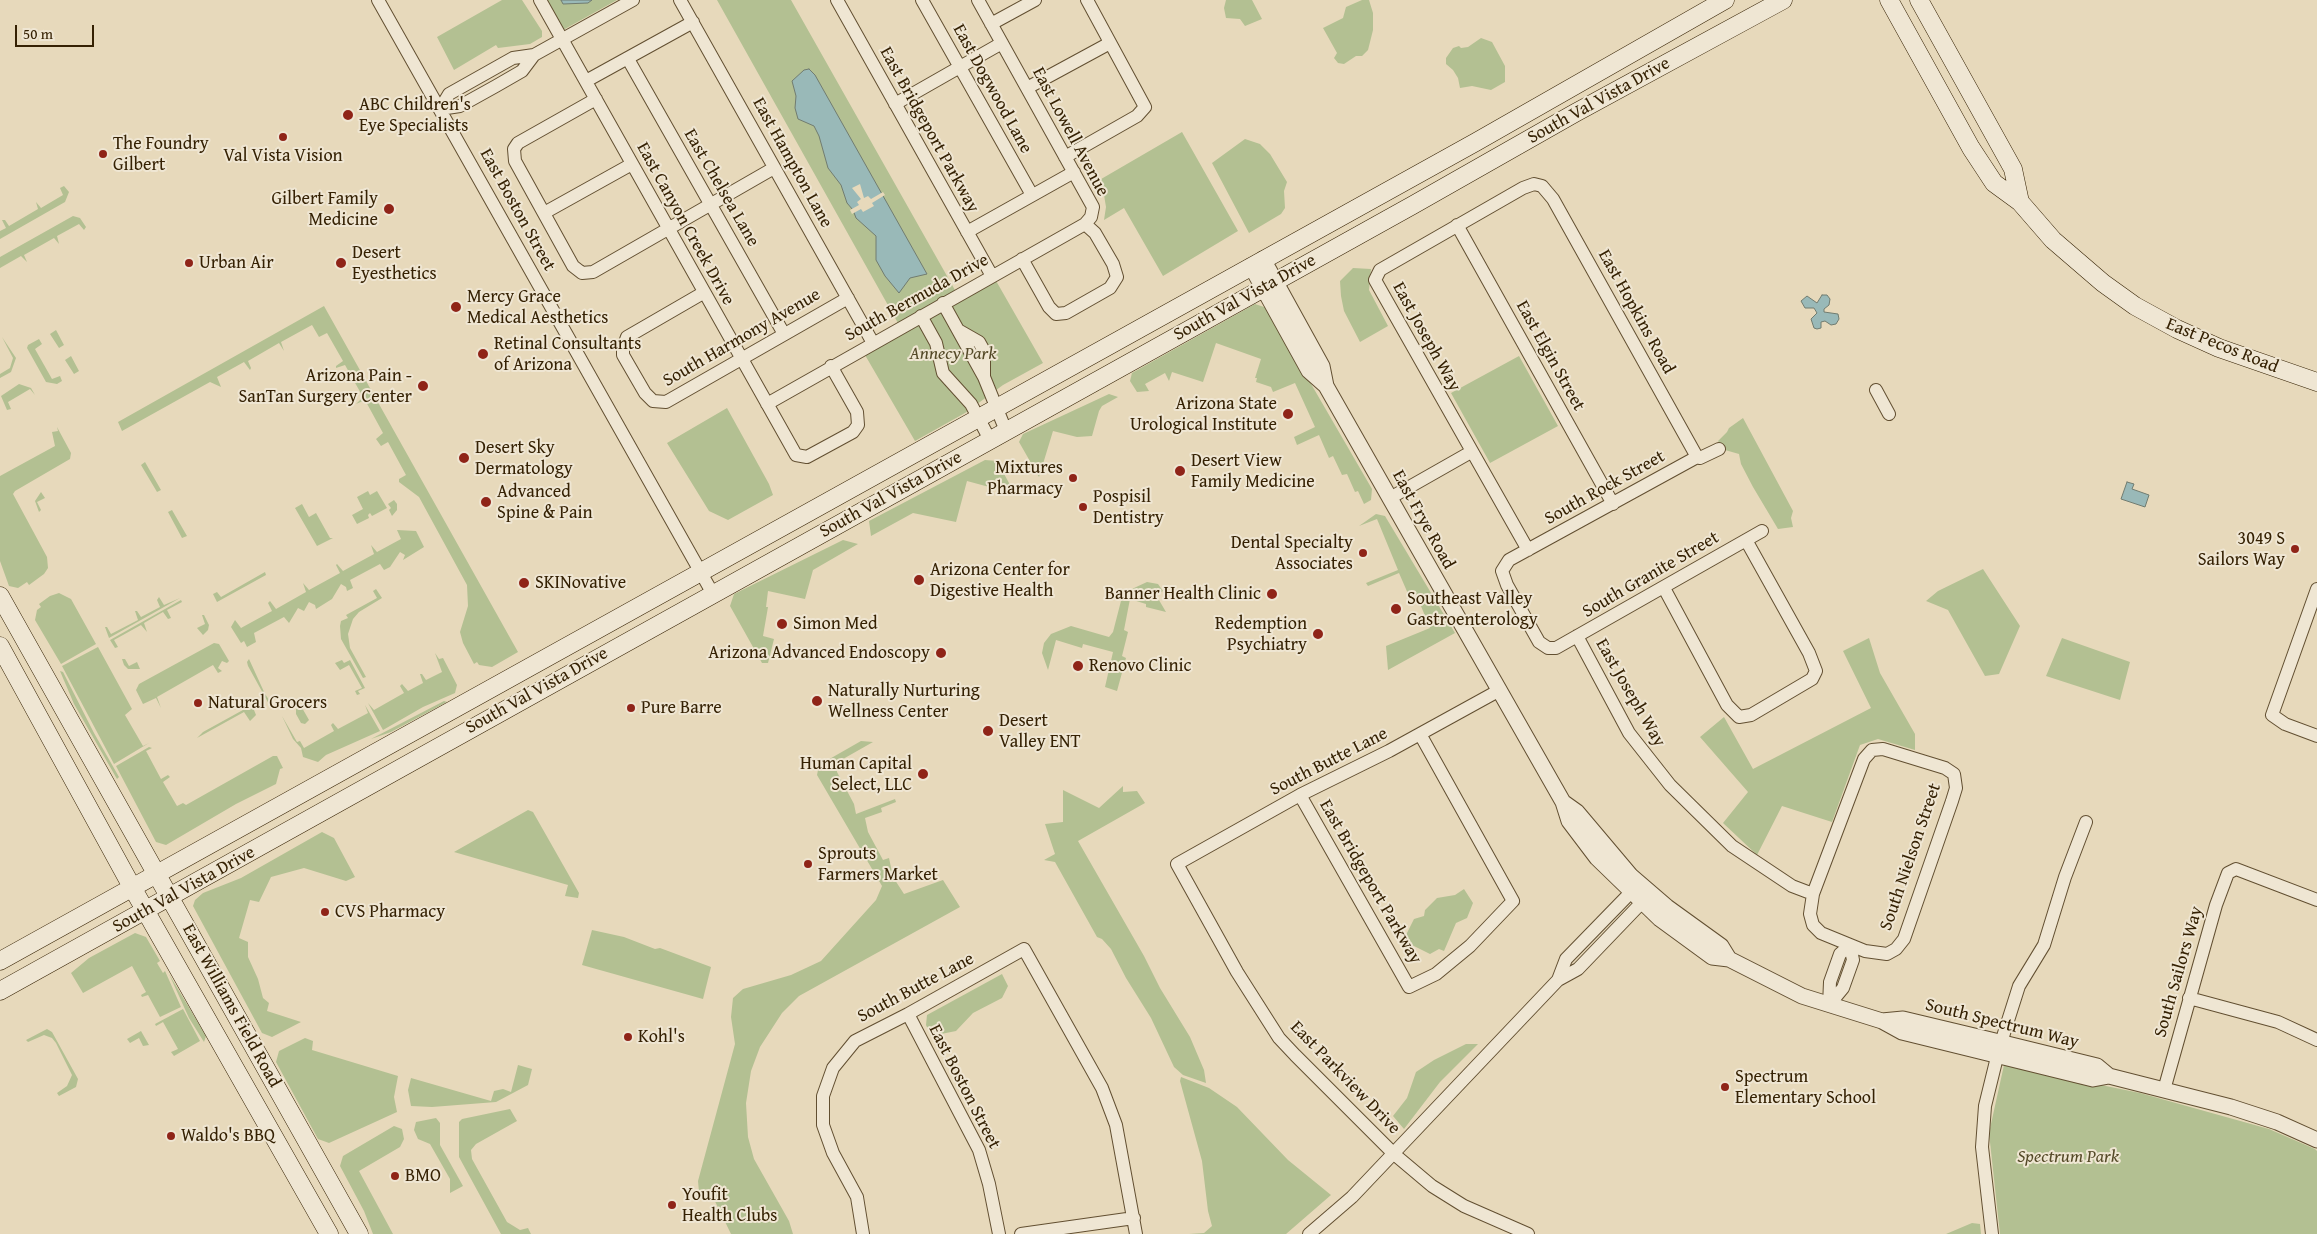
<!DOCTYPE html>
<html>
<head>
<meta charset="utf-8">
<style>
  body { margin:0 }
  #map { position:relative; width:2317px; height:1234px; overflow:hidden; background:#e7d9bb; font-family:"Gentium Book Plus",serif }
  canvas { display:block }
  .scale { position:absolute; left:15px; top:25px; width:79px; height:22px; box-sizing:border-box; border:2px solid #352103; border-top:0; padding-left:6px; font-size:15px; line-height:18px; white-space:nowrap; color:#352103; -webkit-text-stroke:4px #efe6d3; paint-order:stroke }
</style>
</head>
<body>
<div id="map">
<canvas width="2317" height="1234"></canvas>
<div class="scale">50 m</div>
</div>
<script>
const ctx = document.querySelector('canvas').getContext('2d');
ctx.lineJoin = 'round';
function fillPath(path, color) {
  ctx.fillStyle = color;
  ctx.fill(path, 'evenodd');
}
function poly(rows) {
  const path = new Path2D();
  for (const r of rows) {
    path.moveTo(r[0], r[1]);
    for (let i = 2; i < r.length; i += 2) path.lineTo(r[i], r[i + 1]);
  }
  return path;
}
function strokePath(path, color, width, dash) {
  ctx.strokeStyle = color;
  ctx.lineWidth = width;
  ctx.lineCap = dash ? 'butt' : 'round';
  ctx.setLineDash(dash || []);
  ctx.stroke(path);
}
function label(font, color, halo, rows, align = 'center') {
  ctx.font = font + ' "Gentium Book Plus",serif';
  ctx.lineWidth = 4;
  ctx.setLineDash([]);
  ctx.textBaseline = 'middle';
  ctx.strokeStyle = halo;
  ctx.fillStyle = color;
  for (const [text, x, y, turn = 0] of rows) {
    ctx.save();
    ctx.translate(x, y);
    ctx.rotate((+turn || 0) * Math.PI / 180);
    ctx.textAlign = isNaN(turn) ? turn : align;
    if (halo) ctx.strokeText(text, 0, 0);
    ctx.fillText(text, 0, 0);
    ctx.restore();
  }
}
fillPath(poly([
  [502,0,522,0,542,31,542,37,530,44,498,48,496,45,454,70,437,37],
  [546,0,617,0,563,30],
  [717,0,791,0,960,299,995,279,1043,363,1003,385,965,413,915,441,865,355,903,332],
  [1226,0,1252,0,1262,19,1245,26,1240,19,1226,18,1224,8],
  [1362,0,1369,0,1373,13,1373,30,1368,50,1362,56,1356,56,1344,64,1338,63,1334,58,1337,53,1323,28,1343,18,1346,7],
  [1481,38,1492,42,1505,66,1505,82,1491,90,1472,86,1460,88,1458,78,1453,70,1446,64,1446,58,1453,48,1459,46,1461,48,1468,47],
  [1182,132,1238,231,1163,276,1124,208,1104,220,1106,207,1104,195,1096,182],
  [1245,139,1260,144,1270,154,1287,182,1284,191,1285,208,1281,214,1249,233,1212,163],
  [64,186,69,192,65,202,0,239,0,231,6,228,2,220,5,220,9,226,38,209,36,202,41,208,63,195,60,188],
  [73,216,80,218,86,227,84,230,79,224,57,236,59,244,54,238,24,255,27,262,21,256,0,268,0,257],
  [1353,268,1371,269,1369,290,1388,326,1360,342,1344,311,1341,296,1340,281],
  [1255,304,1267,308,1372,489,1371,500,1364,504,1358,491,1355,492,1347,474,1342,475,1333,456,1329,458,1319,435,1297,445,1294,437,1315,427,1295,383,1273,392,1271,387,1256,382,1257,378,1255,378,1261,359,1216,343,1203,382,1172,372,1169,381,1165,373,1145,384,1149,391,1137,392,1130,381,1132,373],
  [324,306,518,652,492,667,479,665,477,662,474,664,463,643,460,632,468,606,467,585,419,497,399,482,399,479,406,475,388,442,381,446,376,439,383,433,365,400,356,404,363,397,345,365,336,368,336,366,343,361,327,333,319,337,312,325,281,342,284,351,279,343,248,361,251,368,250,370,244,362,217,377,221,387,210,382,122,431,118,422],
  [56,330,64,345,59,348,50,334],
  [2,337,16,358,11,372,0,378,0,374,10,368,13,358],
  [39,339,42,344,35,349,52,379,60,376,62,381,57,384,46,382,27,348,28,345],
  [71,356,79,371,74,374,65,360],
  [1519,356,1558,426,1490,463,1451,393],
  [19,384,31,388,35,395,30,389,8,402,11,409,7,410,1,396],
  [1109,394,1118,397,1102,406,1099,411,1092,436,1077,437,1053,431,1039,477,1019,442,1023,434],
  [727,408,769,484,773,495,728,520,709,511,667,443],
  [1743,418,1793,511,1791,518,1793,527,1778,529,1753,487,1741,464,1739,454,1725,450,1718,441,1727,432,1729,428],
  [57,427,71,453,70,459,15,491,13,494,47,557,48,568,44,574,29,585,27,582,18,588,9,586,0,561,0,476,55,446,52,432,58,431],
  [985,460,997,461,1015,494,967,481,956,522,913,513,871,536,869,521],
  [145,462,161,490,157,492,141,465],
  [368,491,370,495,377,491,387,508,372,516,370,513,368,515,369,518,357,524,352,515,363,509,357,497],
  [41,492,45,498,37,502,41,510,39,512,35,501],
  [394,500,397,504,397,510,392,516,389,510,391,508,388,504],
  [302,504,309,517,316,513,330,538,333,538,317,546,295,508],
  [172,510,187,536,182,538,168,512],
  [1376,514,1385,516,1455,633,1388,670,1386,646,1430,628,1416,594,1409,596,1399,573,1368,586,1366,583,1398,570,1377,519,1359,526],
  [397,530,416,531,424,547,403,560,405,555,400,552,390,567,384,570,380,564,350,580,353,588,347,591,346,587,341,584,332,599,316,609,315,605,309,602,304,611,298,608,289,623,284,617,254,633,256,642,247,647,244,641,241,643,231,627,235,620,241,628,272,611,268,603,270,601,276,609,306,592,303,583,309,590,340,573,336,565,337,564,343,571,374,554,371,545,377,552,401,539],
  [843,540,858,544,813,570,805,599,768,591,766,607,768,607,763,636,774,639,768,663,762,663,730,606,734,594],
  [1983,569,2020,626,1999,674,1985,676,1948,610,1926,601,1938,591],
  [265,572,266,575,217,602,213,594,217,592,221,597],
  [1147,582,1158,584,1163,591,1156,595,1166,612,1146,607,1146,604,1130,599,1124,630,1128,632,1122,656,1126,658,1117,691,1105,687,1113,652,1083,644,1082,648,1056,640,1048,670,1042,653,1044,643,1051,634,1071,626,1109,637,1113,632,1122,597,1134,588],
  [376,589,382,598,359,612,353,619,348,634,350,648,366,677,363,678,341,639,340,626,341,621,348,618,346,615,377,598,373,591],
  [59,593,71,599,96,644,61,664,35,620,37,610,41,607,39,604,50,596],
  [159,597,164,605,180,598,109,638,105,627,107,627,111,634,138,620,135,611,137,611,141,617,160,607,157,600],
  [181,600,182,602,167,610,171,618,168,619,163,612,144,623,147,632,141,625,114,640,118,647,115,648,110,640],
  [202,615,204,615,209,625,208,630,203,635,197,628,205,624],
  [1869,638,1880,673,1915,734,1915,750,1878,739,1860,745,1832,822,1782,806,1757,855,1723,823,1748,792,1700,737,1724,717,1753,769,1871,708,1843,651],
  [2062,638,2130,662,2120,700,2046,676],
  [214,643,219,644,229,661,227,663,222,661,218,668,222,671,218,673,213,665,157,697,161,708,156,698,143,704,136,690,139,684],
  [98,647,132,709,125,715,143,746,149,743,114,764,62,666],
  [435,653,439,659,443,658,457,685,455,693,423,707,383,730,368,703,374,710,404,693,400,686,402,684,408,691,423,683,420,674,422,674,426,680,442,672],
  [122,659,125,659,129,666,137,662,140,669,128,669,124,665],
  [249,659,265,694,274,707,270,706,248,666,247,662],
  [342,660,344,663,350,660,365,688,358,691,360,694,357,695,355,691,362,688,349,665,340,670,335,663],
  [60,671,63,672,94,733,119,777,117,779,74,704],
  [444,701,447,702,391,732,371,739],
  [252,705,256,715,250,721,244,712,197,738,203,732],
  [365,705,380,731,326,755,318,762,303,757,301,748,293,739,282,716,297,742,300,741,304,748,334,731,331,725,333,723,338,729,368,713],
  [301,706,309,720,305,724,301,723,296,714,296,709],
  [861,741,873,742,836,763,837,772,854,804,856,814,895,799,896,802,881,808,882,812,865,818,868,832,883,860,889,858,893,877,904,894,943,880,960,907,799,996,782,1013,760,1047,751,1071,746,1103,748,1137,754,1159,789,1221,793,1234,731,1234,709,1189,699,1192,698,1181,735,1044,731,1017,733,998,743,989,791,975,821,961,876,900,882,886,817,775,819,765],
  [149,747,152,748,146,751,161,779,168,775,170,777,163,782,177,806,183,803,186,805,273,756,277,756,283,768,280,769,276,784,236,804,166,845,156,842,116,766],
  [1123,786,1123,792,1137,791,1145,803,1078,841,1144,956,1160,988,1190,1037,1204,1070,1206,1083,1183,1075,1174,1067,1151,1018,1126,978,1111,949,1102,939,1097,937,1055,862,1044,860,1055,854,1045,824,1063,822,1063,790,1099,808],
  [528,810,533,812,579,893,578,898,565,896,568,885,454,852],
  [322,832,334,838,355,877,346,881,304,868,271,877,259,902,250,900,239,938,248,942,248,957,258,979,263,998,269,1003,267,1011,301,1022,272,1037,262,1033,193,906,195,900,203,893,241,878],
  [1464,889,1473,903,1467,918,1456,923,1444,951,1439,949,1430,954,1408,943,1406,935,1414,919,1424,916,1425,910,1437,898,1455,895],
  [592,930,624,937,655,949,660,948,711,967,703,999,582,965],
  [135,933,146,937,160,961,157,963,163,973,165,971,181,1007,160,1017,148,995,142,997,141,995,146,992,132,966,83,993,71,973,89,958],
  [169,974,206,1036,204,1042,189,1018],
  [1002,974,1008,986,1002,998,973,1013,956,1031,931,1036,926,1025,927,1015],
  [183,1009,200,1041,174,1056,171,1052,178,1049,163,1022,156,1026,155,1024],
  [47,1029,52,1032,78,1079,76,1087,59,1096,57,1093,67,1086,72,1075,56,1043,52,1038,44,1035,28,1042,26,1040],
  [141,1031,149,1045,143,1046,139,1038,130,1043,127,1039],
  [305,1038,313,1041,312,1050,398,1076,394,1097,397,1112,329,1143,318,1139,276,1062,279,1051],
  [1466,1044,1478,1044,1440,1082,1404,1129,1393,1116,1407,1098,1416,1072,1434,1060],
  [518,1065,532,1069,528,1085,496,1102,432,1107,411,1106,408,1090,411,1078,491,1101,494,1091,503,1089,511,1092],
  [2004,1065,2140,1093,2269,1129,2315,1149,2317,1151,2317,1234,2000,1234,1989,1133],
  [1181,1077,1209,1088,1237,1107,1288,1160,1331,1195,1286,1234,1189,1234,1204,1233,1212,1226,1208,1211,1202,1161,1180,1081],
  [510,1109,517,1121,476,1144,471,1150,472,1159,507,1222,520,1230,528,1228,531,1234,501,1234,459,1157,459,1122,462,1119],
  [436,1118,440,1123,440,1145,463,1186,450,1193,450,1179,430,1144,418,1139,414,1130,416,1122],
  [394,1126,402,1129,404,1139,400,1147,359,1171,393,1234,373,1234,364,1211,340,1166,343,1156],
  [1972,1223,1980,1224,1981,1234,1946,1234]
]), '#b3c092');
const water = poly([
  [561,0,592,0,588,3,563,4,561,0],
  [809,69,815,75,927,274,910,278,899,293,885,276,876,260,876,236,856,218,853,210,847,203,841,185,828,168,819,136,814,126,798,119,795,108,796,96,792,81,804,70,809,69],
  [1822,295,1827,295,1830,299,1829,305,1824,309,1824,312,1838,314,1839,319,1836,324,1831,325,1825,321,1821,322,1821,328,1817,329,1814,328,1811,319,1817,313,1814,308,1805,308,1801,301,1807,296,1817,303,1822,295],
  [2127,482,2134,484,2132,489,2149,495,2145,507,2121,499,2127,482]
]);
fillPath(water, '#99b9b8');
strokePath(water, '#717c70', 1);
fillPath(poly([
  [860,184,864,198,868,196,871,199,883,192,885,195,872,203,874,206,863,212,861,209,852,214,850,210,859,205,857,202,861,199,852,188]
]), '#e7d9bb');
const minor = poly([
  [378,0,713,594],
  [540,0,796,455,807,457,853,432,858,425,857,412,831,366],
  [680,0,873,343],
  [837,0,992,276],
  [922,0,1032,195],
  [991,24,1035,0],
  [628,59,784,334],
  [586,81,693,22],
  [1027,88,1110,43],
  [596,99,518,143,514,149,515,161,573,266,582,273,593,272,774,168],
  [895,104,1002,43],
  [440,109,460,106,496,86,522,71,534,55,633,0],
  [440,109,449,94,513,58,534,55],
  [1065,157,1137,116,1145,107,1087,0],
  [544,213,632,164],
  [1457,225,1613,504],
  [967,232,1074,172],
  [1022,259,1049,307,1056,314,1066,313,1110,288,1117,277,1113,264,1095,233,1085,224],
  [703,293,627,337,623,348,623,355,645,393,653,401,666,402,848,298],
  [943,303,984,377,1006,431],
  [921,316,936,343,943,373,971,404,990,440],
  [958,330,979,342,984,351,984,377],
  [1876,390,1889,414],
  [767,404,1085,224,1091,217,1093,207,978,0],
  [1719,449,1700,458,1697,457,1509,560,1502,571,1507,585,1539,642,1548,648,1556,648,1762,531],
  [1390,498,1471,452],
  [1528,550,1375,280,1380,270,1523,188,1534,184,1542,186,1553,199,1697,457],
  [1664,588,1727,705,1739,717,1751,715,1812,679,1816,671,1809,653,1746,540],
  [2317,589,2272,715,2285,724,2317,736],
  [1577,636,1629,733,1670,785,1732,846,1792,886,1813,894,1810,914,1813,925,1821,933,1865,951,1887,954,1896,949,1904,939,1952,801,1956,788,1954,774,1945,768,1883,749,1872,750,1864,759,1813,894],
  [1498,691,1389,751,1300,795,1177,864,1237,972,1279,1038,1295,1055,1394,1154,1432,1186,1464,1206,1528,1234],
  [1300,795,1409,987,1436,974,1470,946,1513,901,1420,734],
  [1558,980,1566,959,1638,885],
  [2189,998,2278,1022,2317,1040],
  [1829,1005,1843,988,1853,960,1850,945],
  [1829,1005,1830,982,1840,954,1850,945],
  [908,1014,979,1150,989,1184,999,1234],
  [2164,1090,2216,905,2228,873,2236,869,2317,900],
  [863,1234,857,1197,833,1153,823,1125,823,1096,833,1068,855,1041,908,1014,1024,949,1102,1088,1116,1125,1136,1234],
  [1021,1234,1134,1218],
  [1309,1234,1352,1197,1558,980,1578,969,1649,895],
  [1992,1234,1982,1147,1985,1106,1999,1049,2019,986,2044,945,2065,877,2086,822]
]);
const tertiary = poly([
  [1263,259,1322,366,1326,386,1563,802,1569,821,1597,858,1660,919,1712,957,1729,959,1802,996,1882,1021,1902,1032,2093,1079,2109,1076,2231,1107,2277,1122,2317,1140],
  [1251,266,1309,371,1326,386],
  [1563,802,1577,812,1631,876,1667,907,1721,946,1729,959],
  [1882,1021,1903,1019,1991,1040,2097,1066,2109,1076]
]);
const secondary = poly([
  [1889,0,1971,148,1994,183,2020,202,2053,240,2103,283,2135,306,2177,329,2219,348,2317,382],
  [1919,0,2013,169,2020,202],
  [0,596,359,1234],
  [0,646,132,887,329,1234],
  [0,961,1476,142,1725,0],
  [0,991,1413,205,1575,113,1783,0]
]);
strokePath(minor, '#624f31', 14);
strokePath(tertiary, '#624f31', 17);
strokePath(secondary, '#352103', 19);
strokePath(minor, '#efe6d3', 12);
strokePath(tertiary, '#efe6d3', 15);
strokePath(secondary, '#efe6d3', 18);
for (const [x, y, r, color] of [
  [348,115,6,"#8f2418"],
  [283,137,5,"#8f2418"],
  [103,154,5,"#8f2418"],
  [389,209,6,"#8f2418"],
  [189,263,5,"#8f2418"],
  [341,263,6,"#8f2418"],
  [456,307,6,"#8f2418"],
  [483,354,6,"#8f2418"],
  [423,386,6,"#8f2418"],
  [1288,414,6,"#8f2418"],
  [464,458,6,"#8f2418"],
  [1180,471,6,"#8f2418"],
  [1073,478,5,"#8f2418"],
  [486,502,6,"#8f2418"],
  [1083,507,5,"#8f2418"],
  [2295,549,5,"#8f2418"],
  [1363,553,5,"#8f2418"],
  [919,580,6,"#8f2418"],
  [524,583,6,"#8f2418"],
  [1272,594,6,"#8f2418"],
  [1396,609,6,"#8f2418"],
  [782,624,6,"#8f2418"],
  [1318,634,6,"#8f2418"],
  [941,653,6,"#8f2418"],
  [1078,666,6,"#8f2418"],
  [817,701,6,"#8f2418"],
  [198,703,5,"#8f2418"],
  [631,708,5,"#8f2418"],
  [988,731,6,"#8f2418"],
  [923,774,6,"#8f2418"],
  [808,864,5,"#8f2418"],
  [325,912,5,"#8f2418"],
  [628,1037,5,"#8f2418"],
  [1725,1087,5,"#8f2418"],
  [171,1136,5,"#8f2418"],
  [395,1176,5,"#8f2418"],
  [672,1205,5,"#8f2418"]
]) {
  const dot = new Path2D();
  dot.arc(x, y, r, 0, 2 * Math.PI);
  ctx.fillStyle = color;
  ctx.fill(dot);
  strokePath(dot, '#efe6d3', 2);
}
label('18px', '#352103', '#efe6d3', [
  ["East Dogwood Lane",992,89,61],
  ["South Val Vista Drive",1599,101,-29],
  ["East Bridgeport Parkway",929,130,61],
  ["East Lowell Avenue",1070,132,62],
  ["East Hampton Lane",792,163,61],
  ["East Chelsea Lane",721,188,60],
  ["East Boston Street",517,210,61],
  ["East Canyon Creek Drive",685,224,61],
  ["South Bermuda Drive",917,298,-29],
  ["South Val Vista Drive",1245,298,-29],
  ["East Hopkins Road",1636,312,61],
  ["East Joseph Way",1426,337,61],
  ["South Harmony Avenue",742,338,-30],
  ["East Pecos Road",2222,346,22],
  ["East Elgin Street",1550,356,61],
  ["South Rock Street",1605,488,-29],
  ["South Val Vista Drive",891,495,-29],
  ["East Frye Road",1423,520,61],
  ["South Granite Street",1651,575,-30],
  ["South Val Vista Drive",537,691,-29],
  ["East Joseph Way",1630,693,60],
  ["South Butte Lane",1329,762,-27],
  ["South Nielson Street",1911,857,-71],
  ["East Bridgeport Parkway",1370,882,60],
  ["South Val Vista Drive",184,890,-29],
  ["South Sailors Way",2179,972,-74],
  ["South Butte Lane",916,988,-28],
  ["East Williams Field Road",231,1006,61],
  ["South Spectrum Way",2002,1024,14],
  ["East Parkview Drive",1345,1078,46],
  ["East Boston Street",964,1087,63]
]);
label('18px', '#352103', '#efe6d3', [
  ["ABC Children's",359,105],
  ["Eye Specialists",359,126],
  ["The Foundry",113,144],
  ["Gilbert",113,165],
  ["Val Vista Vision",283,156,"center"],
  ["Gilbert Family",378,199,"right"],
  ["Medicine",378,220,"right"],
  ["Desert",352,253],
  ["Eyesthetics",352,274],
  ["Urban Air",199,263],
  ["Mercy Grace",467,297],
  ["Medical Aesthetics",467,318],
  ["Retinal Consultants",494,344],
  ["of Arizona",494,365],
  ["Arizona Pain -",412,376,"right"],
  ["SanTan Surgery Center",412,397,"right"],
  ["Arizona State",1277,404,"right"],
  ["Urological Institute",1277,425,"right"],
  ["Desert Sky",475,448],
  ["Dermatology",475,469],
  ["Desert View",1191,461],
  ["Family Medicine",1191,482],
  ["Mixtures",1063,468,"right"],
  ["Pharmacy",1063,489,"right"],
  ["Advanced",497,492],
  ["Spine & Pain",497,513],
  ["Pospisil",1093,497],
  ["Dentistry",1093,518],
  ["3049 S",2285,539,"right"],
  ["Sailors Way",2285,560,"right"],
  ["Dental Specialty",1353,543,"right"],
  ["Associates",1353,564,"right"],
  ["Arizona Center for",930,570],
  ["Digestive Health",930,591],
  ["SKINovative",535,583],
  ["Banner Health Clinic",1261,594,"right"],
  ["Southeast Valley",1407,599],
  ["Gastroenterology",1407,620],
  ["Simon Med",793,624],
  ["Redemption",1307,624,"right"],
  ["Psychiatry",1307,645,"right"],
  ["Arizona Advanced Endoscopy",930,653,"right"],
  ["Renovo Clinic",1089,666],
  ["Naturally Nurturing",828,691],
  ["Wellness Center",828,712],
  ["Natural Grocers",208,703],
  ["Pure Barre",641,708],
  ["Desert",999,721],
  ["Valley ENT",999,742],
  ["Human Capital",912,764,"right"],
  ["Select, LLC",912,785,"right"],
  ["Sprouts",818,854],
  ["Farmers Market",818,875],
  ["CVS Pharmacy",335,912],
  ["Kohl's",638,1037],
  ["Spectrum",1735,1077],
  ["Elementary School",1735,1098],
  ["Waldo's BBQ",181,1136],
  ["BMO",405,1176],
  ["Youfit",682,1195],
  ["Health Clubs",682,1216]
], 'left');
label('italic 18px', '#544927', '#efe6d3', [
  ["Annecy Park",953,354],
  ["Spectrum Park",2068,1157]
]);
</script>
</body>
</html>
